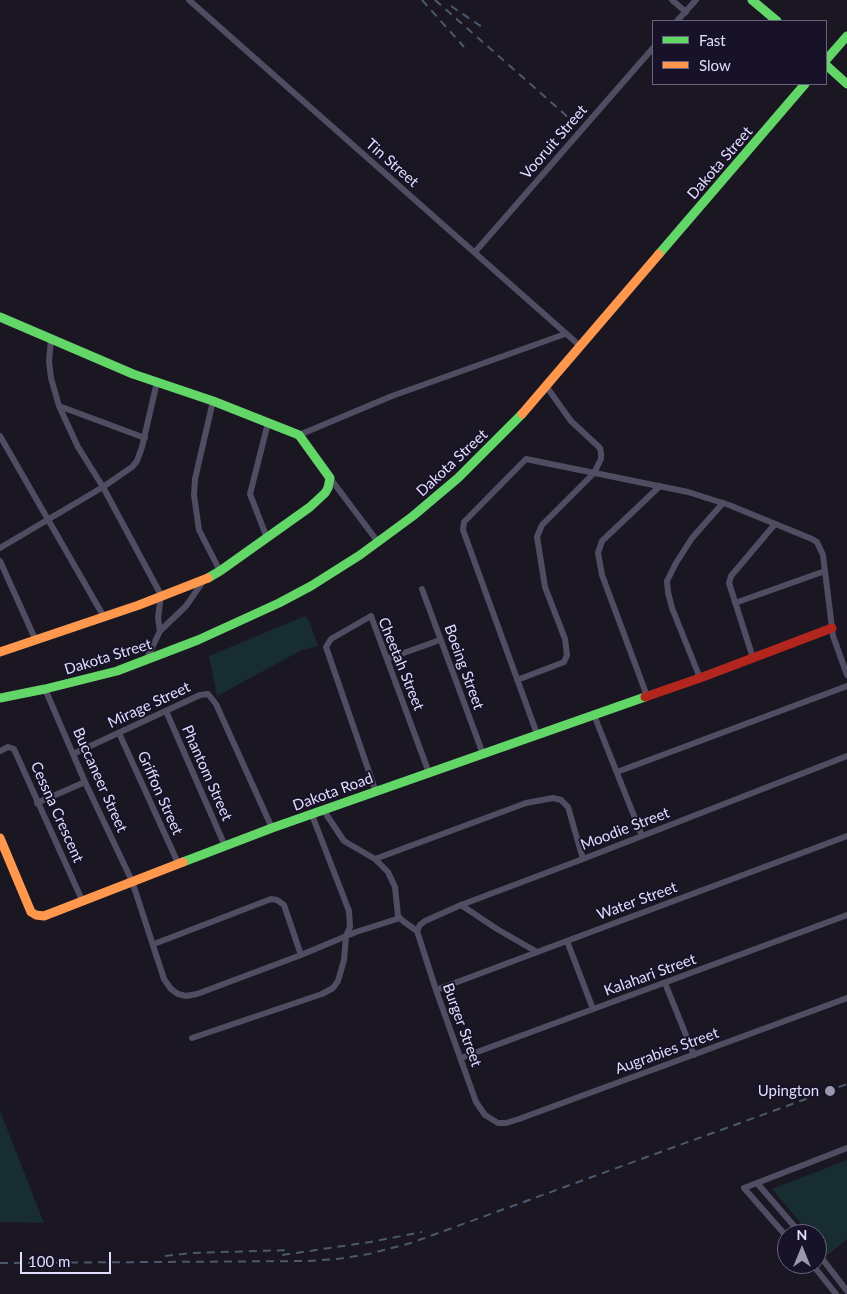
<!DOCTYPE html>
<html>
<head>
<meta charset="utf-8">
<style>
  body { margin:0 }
  #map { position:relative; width:847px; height:1294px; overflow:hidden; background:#1a1723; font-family:Lato,sans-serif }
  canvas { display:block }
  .legend { position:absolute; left:652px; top:20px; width:175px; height:65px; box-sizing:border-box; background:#181228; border:1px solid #69637d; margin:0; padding:6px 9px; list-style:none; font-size:15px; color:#e2dcfd }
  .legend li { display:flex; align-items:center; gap:10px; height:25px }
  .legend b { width:25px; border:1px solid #69637d }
  .north { position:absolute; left:777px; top:1224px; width:50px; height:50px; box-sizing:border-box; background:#181228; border:1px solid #69637d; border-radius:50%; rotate:0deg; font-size:14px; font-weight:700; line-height:20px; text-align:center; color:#e2dcfd }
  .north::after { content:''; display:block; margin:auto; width:18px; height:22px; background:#9c97b1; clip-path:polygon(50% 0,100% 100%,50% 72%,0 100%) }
  .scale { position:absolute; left:20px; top:1252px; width:91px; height:22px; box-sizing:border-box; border:2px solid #e2dcfd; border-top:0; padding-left:6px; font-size:15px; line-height:18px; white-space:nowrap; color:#e2dcfd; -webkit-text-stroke:4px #181228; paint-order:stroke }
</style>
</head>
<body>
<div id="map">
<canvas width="847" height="1294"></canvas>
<ul class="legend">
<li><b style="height:6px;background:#63d668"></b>Fast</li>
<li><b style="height:6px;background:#ff974d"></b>Slow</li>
</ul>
<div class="north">N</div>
<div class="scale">100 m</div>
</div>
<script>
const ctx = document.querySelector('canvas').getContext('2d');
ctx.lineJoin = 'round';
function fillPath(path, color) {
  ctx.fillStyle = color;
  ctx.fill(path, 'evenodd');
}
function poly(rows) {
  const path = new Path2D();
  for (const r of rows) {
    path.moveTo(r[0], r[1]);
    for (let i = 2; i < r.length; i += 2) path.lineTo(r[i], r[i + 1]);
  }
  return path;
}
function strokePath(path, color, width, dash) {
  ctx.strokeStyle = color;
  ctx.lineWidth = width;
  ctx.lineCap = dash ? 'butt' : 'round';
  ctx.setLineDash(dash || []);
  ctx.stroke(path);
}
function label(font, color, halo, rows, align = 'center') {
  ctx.font = font + ' Lato,sans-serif';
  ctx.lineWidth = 4;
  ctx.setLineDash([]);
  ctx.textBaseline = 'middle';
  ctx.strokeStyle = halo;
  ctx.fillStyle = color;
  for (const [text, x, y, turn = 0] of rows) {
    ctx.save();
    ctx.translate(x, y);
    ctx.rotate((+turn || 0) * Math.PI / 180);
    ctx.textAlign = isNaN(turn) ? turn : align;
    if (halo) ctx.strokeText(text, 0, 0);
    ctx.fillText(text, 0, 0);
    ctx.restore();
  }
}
fillPath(poly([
  [305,616,310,623,318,646,302,650,217,696,209,656],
  [0,1111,44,1223,0,1222],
  [847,1160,847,1239,828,1255,817,1243,817,1234,810,1234,772,1189]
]), '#172d30');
strokePath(poly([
  [189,0,579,345],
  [672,0,686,12],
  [677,21,696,0],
  [475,252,653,48],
  [51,339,49,361,51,378,59,406,78,447,103,487,161,595,158,618,160,631],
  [213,401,195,479,194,495,199,530,220,571],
  [59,406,145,438],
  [299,435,392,396,565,334],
  [0,436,104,617],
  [330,478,378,542],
  [267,538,250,494,268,423],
  [0,548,103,487,132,467,137,461,142,447,157,382],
  [0,561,36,641],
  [422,589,483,754],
  [735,603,825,571],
  [753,658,729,583,731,576,775,524],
  [387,659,440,640],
  [146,660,160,631,186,606,204,580],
  [700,678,672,608,668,592,667,581,676,563,692,538,723,503],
  [517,680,559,664,564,662,567,655,565,639,545,587,537,537,542,525,594,473,601,459,601,453,600,448,571,421,546,386],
  [45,689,85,782,132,881,164,979,171,989,178,994,186,996,197,994,301,955,356,932,400,918],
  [647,696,602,575,598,553,602,541,660,486],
  [166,711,225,846],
  [594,715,642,836],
  [119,733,178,863],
  [537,734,463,530,464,522,526,459,688,492,729,505,812,539,817,542,823,555,833,636,847,675],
  [0,751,8,747,14,749,82,900],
  [73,754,200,695,208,694,216,704,272,828],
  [617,772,847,686],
  [376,792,326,647,331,639,371,616,429,773],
  [37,803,85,782],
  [324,811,344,841,375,859,388,872,395,887,398,916,403,921,417,931],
  [375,859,526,803,553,798,561,800,568,807,583,859],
  [461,905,497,929,537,952],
  [417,931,436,990,476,1102,485,1115,498,1123,506,1123,519,1119,847,998],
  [417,931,420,925,425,921,461,905,583,859,847,756],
  [567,941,593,1009],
  [154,944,271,899,277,900,284,905,301,955],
  [665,983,694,1055],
  [436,990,847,836],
  [192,1038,322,994,333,988,338,981,344,960,346,936,350,927,349,911,312,815],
  [461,1058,847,915],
  [757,1183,801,1234],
  [787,1237,744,1188,847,1148],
  [817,1252,847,1291],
  [812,1264,836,1294]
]), '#504d63', 6);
strokePath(poly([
  [752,0,777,21],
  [826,60,847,36],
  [826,65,847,84],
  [659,254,805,84],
  [0,317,133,374,213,401,299,435,330,478,328,488,325,493,310,507,220,571,208,578],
  [0,698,45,689,117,671,198,640,279,603,311,586,360,555,413,516,458,478,522,414],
  [183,862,272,828,645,697]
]), '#63d668', 9);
strokePath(poly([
  [522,414,659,254],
  [0,652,139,605,208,578],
  [0,838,31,912,36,915,44,916,183,862]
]), '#ff974d', 9);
strokePath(poly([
  [645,697,700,678,832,628]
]), '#b3261e', 9);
strokePath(poly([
  [422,0,464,47],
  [435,0,570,119],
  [451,6,482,27],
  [282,1255,370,1242,422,1232],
  [165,1256,191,1253,290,1250],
  [0,1263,309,1261,337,1259,369,1254,411,1243,847,1084]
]), '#4a596b', 2, [8, 6]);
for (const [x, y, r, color] of [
  [830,1091,6,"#9c97b1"]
]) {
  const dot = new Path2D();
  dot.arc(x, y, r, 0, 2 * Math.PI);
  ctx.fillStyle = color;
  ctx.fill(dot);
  strokePath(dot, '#181228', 2);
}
label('15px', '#e2dcfd', '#181228', [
  ["Vooruit Street",554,142,-49],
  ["Tin Street",392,163,41],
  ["Dakota Street",720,163,-49],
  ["Dakota Street",452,463,-43],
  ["Dakota Street",108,657,-17],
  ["Cheetah Street",401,664,68],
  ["Boeing Street",464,667,70],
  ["Mirage Street",149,705,-25],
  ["Phantom Street",207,773,66],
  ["Buccaneer Street",100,780,66],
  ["Dakota Road",333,792,-20],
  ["Griffon Street",160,793,66],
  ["Cessna Crescent",57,812,66],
  ["Moodie Street",625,829,-21],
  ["Water Street",637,901,-20],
  ["Kalahari Street",650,975,-20],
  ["Burger Street",462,1025,70],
  ["Augrabies Street",667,1051,-20]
]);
label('15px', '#e2dcfd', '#181228', [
  ["Upington",819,1091]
], 'right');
</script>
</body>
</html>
